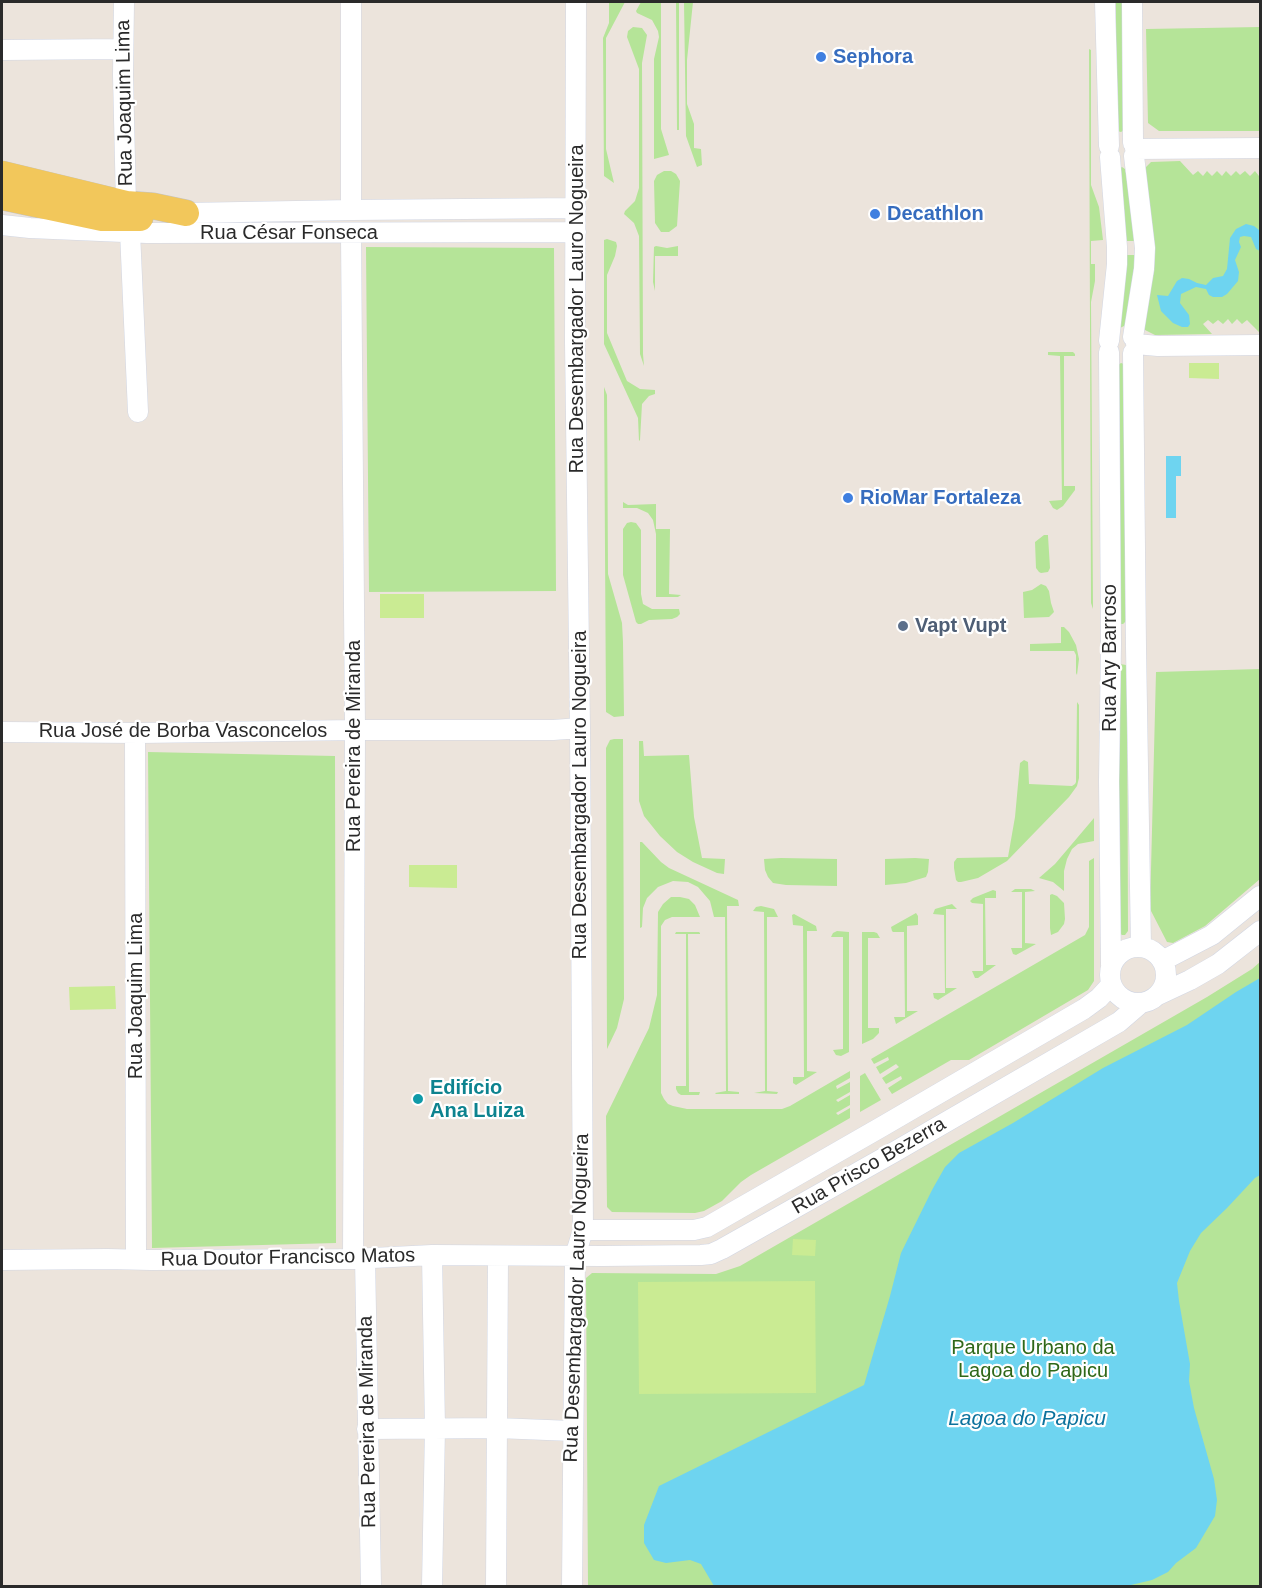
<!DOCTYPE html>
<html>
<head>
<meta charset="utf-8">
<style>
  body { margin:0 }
  #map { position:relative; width:1262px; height:1588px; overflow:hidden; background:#ece4dc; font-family:Helvetica,sans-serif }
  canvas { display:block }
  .frame { position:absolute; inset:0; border:3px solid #2a2a2a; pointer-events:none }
</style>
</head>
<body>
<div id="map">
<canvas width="1262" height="1588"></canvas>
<div class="frame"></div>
</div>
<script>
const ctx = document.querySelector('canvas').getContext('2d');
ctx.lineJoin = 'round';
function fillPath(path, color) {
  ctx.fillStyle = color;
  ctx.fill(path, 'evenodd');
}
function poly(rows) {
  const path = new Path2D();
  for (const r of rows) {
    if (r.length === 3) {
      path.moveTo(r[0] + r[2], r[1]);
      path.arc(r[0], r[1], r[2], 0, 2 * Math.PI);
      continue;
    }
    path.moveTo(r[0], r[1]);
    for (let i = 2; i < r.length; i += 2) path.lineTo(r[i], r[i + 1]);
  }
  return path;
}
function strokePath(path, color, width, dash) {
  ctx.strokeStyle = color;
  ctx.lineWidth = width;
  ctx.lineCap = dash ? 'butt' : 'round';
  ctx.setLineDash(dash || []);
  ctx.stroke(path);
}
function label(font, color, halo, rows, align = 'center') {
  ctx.font = font + ' Helvetica,sans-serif';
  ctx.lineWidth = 4.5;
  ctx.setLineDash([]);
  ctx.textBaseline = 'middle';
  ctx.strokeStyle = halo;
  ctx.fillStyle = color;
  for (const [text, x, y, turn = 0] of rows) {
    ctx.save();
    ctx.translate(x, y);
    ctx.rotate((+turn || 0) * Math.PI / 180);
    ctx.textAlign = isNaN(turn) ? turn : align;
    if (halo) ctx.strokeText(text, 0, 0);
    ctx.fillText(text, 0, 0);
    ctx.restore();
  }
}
fillPath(poly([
  [609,2,625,2,606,38,606,149,614,183,604,176,603,38,609,23],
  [641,2,661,2,661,129,669,155,654,159,654,59,659,37,658,31,652,20,637,13,636,11],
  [676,2,679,2,679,130,677,130],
  [684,2,693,2,687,60,687,104,694,124,694,148,701,149,702,165,697,167,686,136],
  [1116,2,1125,2,1124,130,1121,132,1117,131,1116,128],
  [633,27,642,28,647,35,642,63,643,354,644,366,640,354,639,236,634,223,624,214,625,211,635,201,639,188,639,69,627,37,628,31],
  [1260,27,1260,131,1159,131,1148,123,1146,29],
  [1089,49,1091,50,1091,185,1099,207,1103,240,1091,241,1091,264,1095,264,1095,281,1091,302,1093,609,1091,603],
  [1180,161,1193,175,1198,171,1203,176,1207,171,1212,176,1217,171,1222,176,1226,171,1231,176,1236,171,1240,175,1245,171,1250,176,1255,171,1259,176,1260,175,1260,333,1247,320,1242,324,1237,319,1232,324,1228,319,1223,324,1218,320,1213,324,1208,320,1203,324,1212,334,1155,335,1145,330,1143,323,1153,255,1153,232,1144,169,1151,162],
  [1122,167,1125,169,1132,199,1136,241,1126,241,1118,169],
  [664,171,671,171,676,174,680,181,677,226,669,232,661,232,655,223,654,181,657,175],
  [607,239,616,242,617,246,615,256,607,275,607,333,627,381,640,389,655,390,655,394,649,396,642,404,640,440,639,441,638,418,604,344,604,240],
  [656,246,667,248,678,246,678,256,655,256,655,291,653,282,654,247],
  [366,247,554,248,556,591,369,592],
  [1127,255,1136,255,1126,325,1120,328],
  [1048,352,1073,352,1075,354,1075,356,1064,356,1064,486,1075,486,1075,490,1063,506,1057,510,1053,508,1049,501,1062,500,1060,356,1048,355],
  [1121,363,1124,364,1126,621,1123,624,1120,624,1118,365],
  [604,387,607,395,608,574,622,623,623,642,624,716,614,717,606,712],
  [623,502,628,505,656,504,656,529,670,529,669,594,681,595,678,597,656,597,656,534,653,520,648,513,637,508,623,508],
  [631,522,636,523,641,530,641,594,643,604,652,609,679,609,680,614,677,617,672,619,649,620,641,624,638,624,636,622,623,575,623,529,627,523],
  [1044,535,1048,535,1048,536,1050,568,1048,572,1041,573,1039,572,1036,568,1035,542],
  [1041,584,1046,586,1049,591,1051,603,1054,612,1049,617,1024,618,1023,592,1032,590],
  [1061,627,1064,627,1069,632,1076,645,1079,659,1077,675,1076,673,1076,655,1074,651,1030,651,1030,644,1061,643],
  [1120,664,1126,665,1127,668,1128,931,1125,935,1122,935,1119,933,1118,666],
  [1260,669,1260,879,1205,926,1173,943,1167,942,1150,909,1156,672],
  [1077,702,1079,705,1079,778,1077,786,1069,797,1007,861,978,878,961,882,958,882,956,880,954,868,954,862,957,858,1008,857,1015,817,1020,763,1024,760,1028,762,1029,784,1072,786,1075,784,1076,782],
  [614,739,623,739,624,999,617,1028,607,1049,606,748,610,740],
  [639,741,643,741,644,756,689,755,694,817,702,858,725,859,724,874,717,873,693,862,677,852,660,836,644,816,639,801],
  [148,752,335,756,336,1243,152,1248],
  [1094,818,1094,841,1078,844,1072,849,1067,859,1064,871,1064,891,1053,882,1039,878,1055,864],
  [640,842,642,842,661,862,669,868,738,900,739,906,727,906,728,1091,739,1092,739,1094,716,1094,715,1093,726,1091,725,917,714,917,710,901,698,887,688,882,673,881,658,887,647,898,643,908,642,927,640,928],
  [781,858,837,859,837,886,786,885,773,883,768,877,765,870,764,859],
  [915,858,929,859,928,872,926,877,906,883,885,885,885,859],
  [1094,858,1094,981,1088,990,969,1060,951,1060,892,1094,888,1088,902,1079,901,1076,886,1084,882,1078,899,1067,896,1064,880,1074,876,1067,889,1060,888,1057,874,1064,871,1059,1085,935,1089,927,1089,861],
  [1015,889,1031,889,1035,891,1025,892,1025,943,1036,944,1016,955,1013,954,1011,948,1022,948,1022,892,1011,892],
  [993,890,996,891,996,898,985,898,986,965,996,965,978,978,975,978,972,971,983,971,983,904,972,903,970,901,973,898],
  [1052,894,1057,896,1064,903,1065,919,1064,924,1058,932,1051,935,1050,928,1050,895],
  [671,897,680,897,689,899,695,905,700,917,672,917,665,920,661,926,661,1093,664,1099,668,1104,673,1106,687,1109,782,1109,790,1106,850,1071,850,1078,836,1086,837,1089,850,1082,850,1092,836,1100,838,1102,850,1095,850,1105,836,1113,838,1115,850,1108,850,1118,751,1175,741,1182,722,1201,704,1211,695,1213,612,1212,607,1207,606,1116,649,1028,657,995,658,912,663,904],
  [952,904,957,909,946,909,946,988,957,988,938,1000,934,998,933,993,945,993,944,915,933,914,935,909],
  [761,906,774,909,778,917,767,917,767,1091,778,1092,777,1094,754,1093,765,1091,764,912,753,911,756,907],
  [916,913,918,916,918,925,907,926,907,1011,918,1011,896,1024,894,1017,905,1017,904,932,893,932,892,931,891,927],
  [794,914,816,926,817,931,807,931,807,1071,817,1072,796,1085,793,1083,793,1077,804,1077,803,926,793,925,792,915],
  [837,931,849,932,849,1052,841,1056,836,1055,833,1050,843,1049,843,937,831,937,833,933],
  [676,932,699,932,700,933,700,934,688,934,689,1092,700,1092,699,1095,681,1095,678,1093,676,1089,676,1086,686,1086,686,934,675,934],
  [862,932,874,932,877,933,880,938,868,938,868,1028,879,1028,879,1033,873,1039,862,1044],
  [1260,962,1260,1586,588,1586,586,1278,592,1273,716,1274,740,1266,1207,997,1252,969],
  [865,1073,881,1100,860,1112,860,1076]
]), '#b5e498');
fillPath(poly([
  [1189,363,1219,363,1219,379,1189,378],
  [380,594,424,594,424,618,380,618],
  [409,865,457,865,457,888,409,887],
  [115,986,116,1009,70,1010,69,987],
  [793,1239,816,1240,815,1256,792,1255],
  [815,1281,816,1393,639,1394,638,1282]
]), '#caeb93');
fillPath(poly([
  [1246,224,1254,226,1259,230,1260,251,1256,249,1251,237,1244,236,1240,237,1239,242,1241,247,1235,260,1239,272,1238,281,1227,294,1222,297,1213,297,1209,295,1206,289,1196,287,1181,294,1180,303,1189,315,1190,324,1188,327,1182,327,1173,323,1161,311,1157,295,1168,296,1177,281,1182,278,1189,279,1197,283,1206,285,1213,278,1223,276,1227,269,1230,238,1236,229],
  [1166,456,1181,456,1181,476,1176,476,1176,518,1166,518],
  [1260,978,1260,1175,1255,1178,1227,1208,1201,1233,1190,1251,1177,1283,1179,1301,1187,1347,1190,1364,1189,1381,1194,1408,1214,1479,1217,1500,1215,1516,1196,1548,1176,1563,1168,1572,1152,1580,1131,1585,1130,1586,714,1586,701,1564,690,1560,666,1563,654,1560,644,1543,644,1525,659,1486,864,1385,890,1296,901,1253,932,1190,945,1167,959,1153,1013,1123,1103,1068,1187,1025,1236,992]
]), '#6ed4f0');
const minor = poly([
  [124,2,123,75,126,204],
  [351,2,351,210],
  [1105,2,1109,146],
  [1132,2,1133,143],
  [2,50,123,49],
  [1135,149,1260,148],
  [186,213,351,210,576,208],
  [2,225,30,228,147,233,576,232],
  [130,232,138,412],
  [351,234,355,730,353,1259],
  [1133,337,1144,269,1145,248,1134,156],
  [1109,341,1117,264,1117,247,1110,157],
  [1136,344,1158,346,1260,345],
  [1109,352,1111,644,1109,781,1111,965],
  [1133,353,1136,647,1141,947],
  [2,732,140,733,355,730,553,730,580,728],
  [135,733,136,1259],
  [1138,975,28],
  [1162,961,1212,935,1260,896],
  [1158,995,1190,980,1218,964,1260,931],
  [583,1230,694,1230,707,1227,883,1126,1084,1009,1099,998,1111,985],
  [365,1258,371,1586],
  [2,1260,107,1259,151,1260,353,1259,432,1255,602,1256,701,1255,711,1254,722,1249,896,1151,1119,1022,1141,1003],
  [367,1429,497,1428,572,1431],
  [432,1586,435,1428,432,1255],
  [496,1586,498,1256],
  [572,1586,575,1256,583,1230,580,728,575,342,576,2]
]);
const major = poly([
  [2,174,126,204,153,206,186,213],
  [2,197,102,218,140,218]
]);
strokePath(minor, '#d1d6e3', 21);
strokePath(major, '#c3c3c3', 27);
strokePath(minor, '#fff', 20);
strokePath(major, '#f2c75b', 26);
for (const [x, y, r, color] of [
  [821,57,6,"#3f7fe0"],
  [875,214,6,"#3f7fe0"],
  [848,498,6,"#3f7fe0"],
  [903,626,6,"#5c6f8a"],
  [418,1099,6,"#0f9aa8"]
]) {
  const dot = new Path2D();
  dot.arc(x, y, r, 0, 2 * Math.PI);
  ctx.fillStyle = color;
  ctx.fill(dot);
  strokePath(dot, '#fff', 2);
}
label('bold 20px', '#366cbe', '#fff', [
  ["Sephora",833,57],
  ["Decathlon",887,214],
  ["RioMar Fortaleza",860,498]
], 'left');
label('20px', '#2a2a2a', '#fff', [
  ["Rua Joaquim Lima",125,103,-91],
  ["Rua César Fonseca",289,233],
  ["Rua Desembargador Lauro Nogueira",577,309,-90],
  ["Rua Ary Barroso",1110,658,-90],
  ["Rua José de Borba Vasconcelos",183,731],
  ["Rua Pereira de Miranda",354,746,-90],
  ["Rua Desembargador Lauro Nogueira",580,795,-90],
  ["Rua Joaquim Lima",136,996,-90],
  ["Rua Prisco Bezerra",869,1166,-30],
  ["Rua Doutor Francisco Matos",288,1258,-1],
  ["Rua Desembargador Lauro Nogueira",577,1298,-88],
  ["Rua Pereira de Miranda",368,1422,-91]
]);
label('bold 20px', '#4e5e75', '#fff', [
  ["Vapt Vupt",915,626]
], 'left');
label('bold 20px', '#0d838f', '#fff', [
  ["Edifício",430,1088],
  ["Ana Luiza",430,1111]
], 'left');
label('20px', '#2e6819', '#fff', [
  ["Parque Urbano da",1033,1348],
  ["Lagoa do Papicu",1033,1371]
]);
label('italic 21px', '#0c729d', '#fff', [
  ["Lagoa do Papicu",1027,1419]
]);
</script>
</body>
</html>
